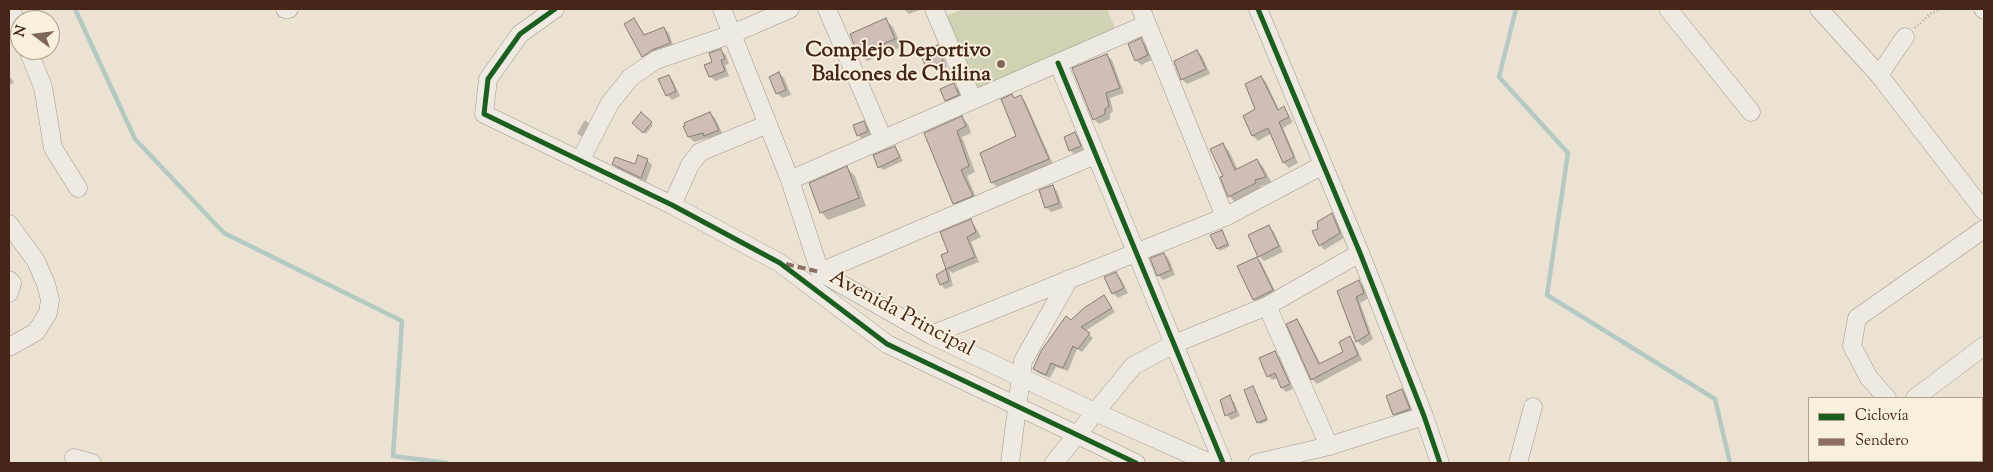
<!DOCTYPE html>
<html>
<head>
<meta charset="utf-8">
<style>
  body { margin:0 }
  #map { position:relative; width:1993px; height:472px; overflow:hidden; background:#ebe2d3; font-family:"Sorts Mill Goudy",serif }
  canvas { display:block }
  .frame { position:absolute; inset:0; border:10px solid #442518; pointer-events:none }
  .legend { position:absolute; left:1808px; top:397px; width:175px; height:65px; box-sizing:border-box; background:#f8efdc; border:1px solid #b09e8e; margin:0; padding:6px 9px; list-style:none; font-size:15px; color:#442518 }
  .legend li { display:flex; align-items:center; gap:10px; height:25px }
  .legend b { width:25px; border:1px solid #b09e8e }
  .north { position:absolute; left:10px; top:10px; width:50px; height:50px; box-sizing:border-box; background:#f8efdc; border:1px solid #b09e8e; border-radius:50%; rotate:285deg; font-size:14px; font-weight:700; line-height:20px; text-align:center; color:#442518 }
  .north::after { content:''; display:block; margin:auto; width:18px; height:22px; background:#7e6759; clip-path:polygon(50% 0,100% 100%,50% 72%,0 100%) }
</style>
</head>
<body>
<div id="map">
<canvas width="1993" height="472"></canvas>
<div class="frame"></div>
<ul class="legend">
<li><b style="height:6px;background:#1b5e20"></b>Ciclovía</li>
<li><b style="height:6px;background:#8d6e63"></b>Sendero</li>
</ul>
<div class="north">N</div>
</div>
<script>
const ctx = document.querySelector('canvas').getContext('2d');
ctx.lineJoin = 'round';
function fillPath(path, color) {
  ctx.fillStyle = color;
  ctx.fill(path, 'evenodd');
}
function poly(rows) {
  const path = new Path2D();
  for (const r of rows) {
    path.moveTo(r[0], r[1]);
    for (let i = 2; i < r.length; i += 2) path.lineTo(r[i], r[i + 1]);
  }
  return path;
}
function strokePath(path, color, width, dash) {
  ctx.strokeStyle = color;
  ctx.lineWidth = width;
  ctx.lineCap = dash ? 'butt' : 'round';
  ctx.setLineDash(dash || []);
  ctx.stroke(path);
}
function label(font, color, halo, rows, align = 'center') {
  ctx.font = font + ' "Sorts Mill Goudy",serif';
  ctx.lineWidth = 4;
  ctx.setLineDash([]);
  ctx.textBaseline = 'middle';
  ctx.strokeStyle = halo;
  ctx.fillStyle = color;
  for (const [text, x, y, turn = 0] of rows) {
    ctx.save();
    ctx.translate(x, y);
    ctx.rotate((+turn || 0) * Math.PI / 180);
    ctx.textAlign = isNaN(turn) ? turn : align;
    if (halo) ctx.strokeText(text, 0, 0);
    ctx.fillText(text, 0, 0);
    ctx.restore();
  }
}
fillPath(poly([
  [964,9,1107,9,1117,33,971,96,938,19]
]), '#d0d2b3');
fillPath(poly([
  [904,9,922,9,909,14],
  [634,19,645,35,664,28,669,33,674,48,648,61,643,56],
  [886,20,893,27,902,47,867,61,859,54,851,35],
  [1141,40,1146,45,1152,60,1141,65,1136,60],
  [938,46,942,51,947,67,938,70,935,67,931,69,926,64],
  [720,50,726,55,729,64,725,65,729,76,715,81,710,76],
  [1197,51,1202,56,1210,74,1187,84,1182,79,1175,62],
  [1107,55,1112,60,1124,93,1110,98,1113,111,1110,114,1110,119,1099,124,1094,119],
  [779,73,784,78,791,95,782,98,777,93],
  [9,76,14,82,9,86],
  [668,76,673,81,680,96,672,100,667,95],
  [1261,77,1266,82,1279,110,1284,108,1293,122,1283,128,1298,163,1289,168,1284,163,1272,133,1258,141,1253,136,1244,116,1257,110],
  [954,85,959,90,963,100,951,105,946,100],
  [1012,96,1015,99,1020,96,1025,101,1053,164,997,187,992,182,1017,137],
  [710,113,715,118,723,135,711,141,708,138,694,142,689,137],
  [641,114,653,125,646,134,634,123],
  [962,118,968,124,971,133,962,137,975,172,967,176,978,202,960,209,954,203,925,134],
  [585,120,593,127,586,140,577,133],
  [863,122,868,127,872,136,863,140,858,135],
  [1075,134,1080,139,1085,151,1075,155,1070,150],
  [1223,144,1229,151,1238,170,1257,160,1263,167,1272,183,1260,186,1262,190,1236,203,1230,197,1222,178,1224,177],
  [895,147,903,161,883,170,880,167],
  [647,160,652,165,646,182,618,169,613,164,636,166],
  [847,168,855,176,866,206,828,220,821,212],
  [1052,186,1057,191,1063,208,1051,212,1046,207],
  [1332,215,1337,220,1344,238,1324,250,1320,245,1319,229],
  [970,221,975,226,981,237,971,242,979,262,952,273,949,270,953,286,945,289,941,284,937,276,948,269,943,256,950,253],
  [1269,227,1274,232,1283,252,1264,261,1259,256],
  [1223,234,1230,246,1220,251,1212,236],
  [1164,254,1169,259,1175,275,1163,280,1158,275],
  [1257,258,1261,262,1277,295,1258,304,1254,300,1238,266],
  [1116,274,1121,279,1128,293,1118,298,1113,293],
  [1359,282,1364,287,1369,298,1360,303,1373,339,1362,346,1357,341,1347,315],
  [1104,297,1115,312,1085,331,1093,338,1082,352,1077,349,1068,371,1056,367,1050,378,1038,373,1034,369,1071,321],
  [1297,320,1301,325,1321,365,1344,353,1349,337,1354,342,1362,360,1317,384,1312,379,1288,324],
  [1275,353,1279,357,1293,389,1286,392,1282,388,1278,378,1272,380,1268,376],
  [1255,390,1268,421,1260,424,1258,422],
  [1402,390,1407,395,1414,414,1399,419,1394,414],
  [1229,397,1234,402,1240,416,1231,420,1227,415,1221,400]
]), '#0003');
strokePath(poly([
  [75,9,135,139,224,233,402,321,393,456,447,463],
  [1516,9,1499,77,1568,153,1547,295,1715,399,1730,463]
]), '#b4c9c2', 4.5);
const building = poly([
  [634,18,644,35,664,27,670,43,652,50,642,57,624,24,634,18],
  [886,18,895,39,858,54,850,34,886,18],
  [1141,38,1148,55,1135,61,1128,44,1141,38],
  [938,45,942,55,941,56,943,62,932,66,931,62,925,65,920,53,938,45],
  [721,49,725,59,721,60,725,71,709,77,704,65,712,62,709,53,721,49],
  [1197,50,1206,69,1181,80,1174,61,1197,50],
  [1107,54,1120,88,1106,93,1109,106,1105,109,1105,114,1093,120,1072,68,1107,54],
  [779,72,786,90,776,94,769,77,779,72],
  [669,75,676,91,666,96,658,79,669,75],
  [1261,76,1278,110,1284,106,1289,117,1279,122,1294,157,1283,163,1268,128,1252,136,1243,116,1255,109,1245,84,1261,76],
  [954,83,959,95,945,101,940,89,954,83],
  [1012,94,1014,98,1021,95,1049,159,991,183,980,153,1016,136,1001,99,1012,94],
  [641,112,652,122,643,133,632,123,641,112],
  [710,112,719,130,704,136,703,133,688,137,683,126,685,126,684,123,710,112],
  [962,116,966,126,957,131,969,166,961,170,973,196,953,204,924,133,962,116],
  [864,121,868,131,857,136,853,125,864,121],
  [1075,132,1081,146,1069,151,1064,137,1075,132],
  [1223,143,1235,170,1257,159,1266,177,1255,180,1256,183,1228,197,1220,177,1223,176,1210,149,1223,143],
  [895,146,900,157,878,168,873,155,895,146],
  [638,155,648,159,641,178,612,164,615,157,635,164,638,155],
  [847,166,859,198,820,213,809,183,847,166],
  [1053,185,1059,203,1045,208,1039,190,1053,185],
  [1332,213,1340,233,1319,246,1312,231,1318,229,1317,222,1332,213],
  [971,219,976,232,967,237,975,257,946,269,941,255,948,252,940,232,971,219],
  [1269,225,1279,246,1258,257,1248,235,1269,225],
  [1222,230,1228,244,1217,249,1210,235,1222,230],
  [1164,253,1171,270,1157,276,1150,258,1164,253],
  [1257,257,1273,290,1253,300,1237,266,1257,257],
  [946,269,949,281,940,285,936,275,946,269],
  [1116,272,1124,288,1112,294,1104,277,1116,272],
  [1359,280,1364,293,1356,297,1369,334,1356,342,1337,291,1359,280],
  [1104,295,1112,308,1081,327,1090,333,1078,349,1073,346,1063,368,1051,363,1046,375,1033,369,1041,351,1066,316,1071,320,1084,308,1104,295],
  [1297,319,1319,364,1343,352,1339,342,1350,336,1358,355,1311,380,1286,324,1297,319],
  [1275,351,1290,384,1281,388,1275,373,1267,377,1259,358,1275,351],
  [1253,386,1267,419,1257,423,1244,390,1253,386],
  [1402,389,1410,409,1393,415,1386,396,1402,389],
  [1230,395,1236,411,1225,416,1220,400,1230,395]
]);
fillPath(building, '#cebeb5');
strokePath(building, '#877d74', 1);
const minor = poly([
  [11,9,20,31],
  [285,9,289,9],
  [555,9,520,34,488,79,484,114,672,205,780,263,887,344,1136,463],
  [722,9,790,180,820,272,931,335,1095,412,1210,463],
  [827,9,883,139],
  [934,9,973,100],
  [1141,9,1225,217],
  [1258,9,1360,253,1424,416,1440,463],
  [1668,9,1751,112],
  [1819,9,1879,75,1984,211],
  [1983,9,1984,10],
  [28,50,43,87,53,148,78,188],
  [1058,63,1223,463],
  [1879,75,1905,37],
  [580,161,610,103,631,77,656,60,732,34,790,9],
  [790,180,1147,24],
  [672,205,690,165,700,152,768,124],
  [9,224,36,261,46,284,50,300,48,313,36,332,9,347],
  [820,272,1095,155],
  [9,280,12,283,9,293],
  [1267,306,1329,446],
  [931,335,1225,217,1323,165],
  [1887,398,1869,378,1852,346,1857,318,1984,229],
  [1915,398,1984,346],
  [74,458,92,463],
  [1939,461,1941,463],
  [1010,463,1023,361,1069,279],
  [1054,463,1133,366,1174,344,1267,306,1360,253],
  [1257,463,1329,446,1424,416],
  [1518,463,1533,407],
  [1977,463,1981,461]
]);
strokePath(minor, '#a0968c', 19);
strokePath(poly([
  [1915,28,1930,14,1941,9]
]), '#b0a9a2', 2.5, [1, 2.5]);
strokePath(minor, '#eeeae2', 18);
strokePath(poly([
  [786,264,820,272]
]), '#8d6e63', 4, [8, 4]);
strokePath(poly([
  [555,9,520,34,488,79,484,114,672,205,780,263,887,344,1136,463],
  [1258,9,1360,253,1424,416,1440,463],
  [1058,63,1223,463]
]), '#1b5e20', 5);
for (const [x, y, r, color] of [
  [1001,64,5,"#7e6759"]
]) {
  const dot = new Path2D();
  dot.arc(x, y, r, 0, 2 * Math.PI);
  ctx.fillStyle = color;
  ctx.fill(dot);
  strokePath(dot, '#f8efdc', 2);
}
label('bold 21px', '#442518', '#f8efdc', [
  ["Complejo Deportivo",991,52],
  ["Balcones de Chilina",991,76]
], 'right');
label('21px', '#442518', '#f8efdc', [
  ["Avenida Principal",901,315,28]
]);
</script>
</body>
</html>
